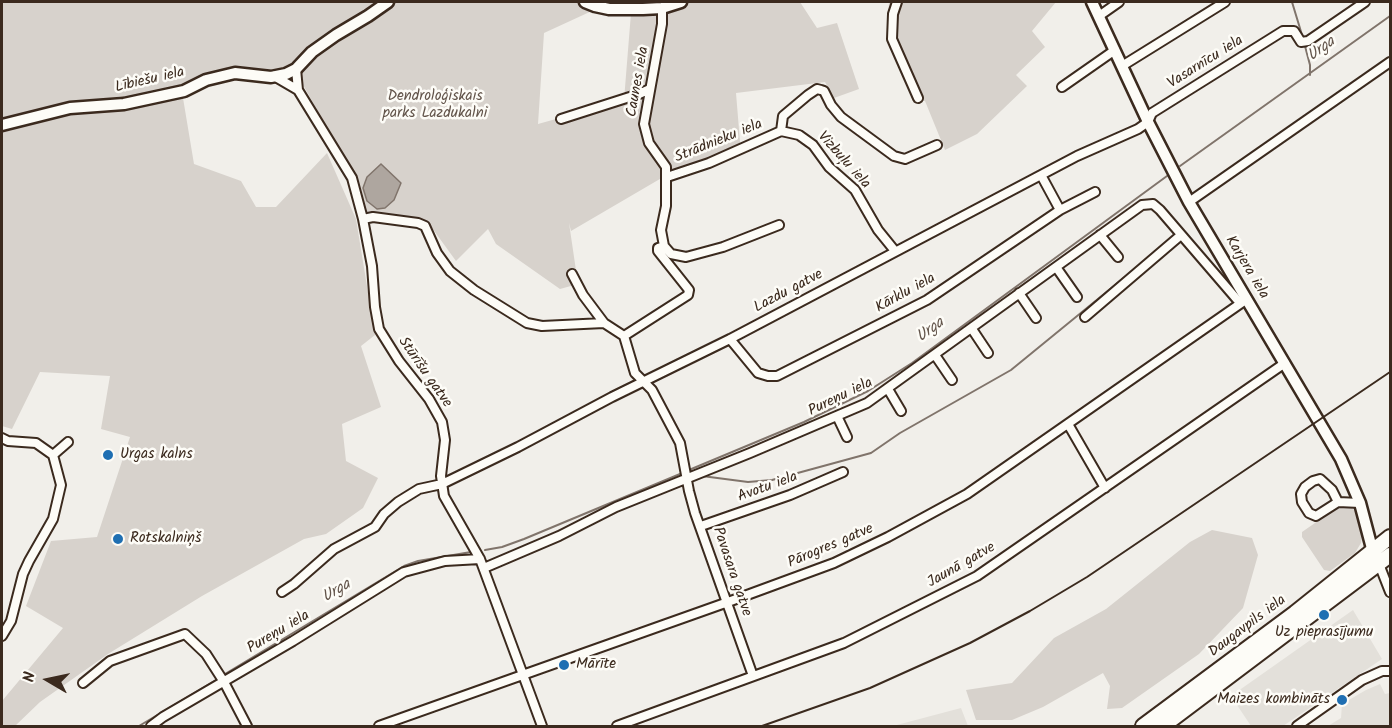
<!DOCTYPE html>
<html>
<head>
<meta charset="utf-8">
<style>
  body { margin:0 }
  #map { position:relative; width:1392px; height:728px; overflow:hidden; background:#f1efea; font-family:Kalam,sans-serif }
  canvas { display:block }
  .frame { position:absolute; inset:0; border:3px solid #3b2a1e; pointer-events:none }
  .north { position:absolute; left:18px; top:650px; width:60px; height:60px; -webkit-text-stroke:4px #fdfcf7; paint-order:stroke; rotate:279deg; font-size:16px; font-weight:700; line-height:24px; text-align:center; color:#3b2a1e }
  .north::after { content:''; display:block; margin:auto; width:21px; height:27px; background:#3b2a1e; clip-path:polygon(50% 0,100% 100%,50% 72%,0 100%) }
</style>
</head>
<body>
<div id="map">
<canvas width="1392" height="728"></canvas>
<div class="frame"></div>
<div class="north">N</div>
</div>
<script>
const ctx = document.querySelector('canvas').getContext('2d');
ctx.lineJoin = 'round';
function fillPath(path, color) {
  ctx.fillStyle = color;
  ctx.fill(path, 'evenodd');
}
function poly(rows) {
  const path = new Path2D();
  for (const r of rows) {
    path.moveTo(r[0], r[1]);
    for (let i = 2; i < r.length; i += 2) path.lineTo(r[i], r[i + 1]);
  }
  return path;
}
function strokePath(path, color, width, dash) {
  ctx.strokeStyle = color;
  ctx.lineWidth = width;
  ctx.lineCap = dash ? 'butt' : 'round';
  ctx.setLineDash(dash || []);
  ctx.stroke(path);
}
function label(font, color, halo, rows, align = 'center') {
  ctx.font = font + ' Kalam,sans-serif';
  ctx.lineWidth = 5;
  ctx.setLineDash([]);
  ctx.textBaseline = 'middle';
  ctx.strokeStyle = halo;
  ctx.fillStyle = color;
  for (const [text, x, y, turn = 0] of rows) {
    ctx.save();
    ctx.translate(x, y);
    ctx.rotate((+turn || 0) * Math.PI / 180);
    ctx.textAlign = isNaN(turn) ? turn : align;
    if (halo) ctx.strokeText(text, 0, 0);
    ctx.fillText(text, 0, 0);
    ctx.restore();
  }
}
fillPath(poly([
  [1353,610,1382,659,1283,726,1251,726,1231,696],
  [1380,684,1385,694,1390,693,1390,726,1328,726,1341,718,1342,704,1366,690],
  [961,708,968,726,893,726]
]), '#e3e0da');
fillPath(poly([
  [2,2,580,2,594,10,544,33,538,124,624,100,631,13,640,3,598,4,594,2,800,2,817,28,837,23,859,89,834,98,825,82,736,93,741,154,709,167,665,176,571,231,569,223,578,284,560,289,496,244,488,229,456,261,432,228,384,221,367,223,352,173,302,83,299,69,380,8,369,7,302,57,276,71,235,69,181,86,194,164,241,181,256,207,276,207,327,153,356,219,375,335,361,346,381,407,342,424,346,461,378,478,363,508,326,534,304,539,202,596,108,654,40,702,15,726,2,726,2,701,63,628,26,606,51,541,97,537,130,437,101,429,110,376,40,372,12,429,2,426],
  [889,2,1056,2,1032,31,1045,47,1016,75,1027,86,977,134,945,150,925,101,914,99,887,34],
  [1342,506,1352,508,1356,512,1362,536,1361,543,1355,553,1330,571,1324,570,1302,537,1302,532,1338,507],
  [1212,530,1252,538,1258,555,1243,608,1199,654,1122,708,1107,709,1110,686,1103,673,1043,707,1012,720,976,720,966,690,1012,683,1054,638,1106,609,1190,542]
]), '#d7d2cc');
const water = poly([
  [381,164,401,183,394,200,385,208,377,209,367,201,363,188,367,177,381,164]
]);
fillPath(water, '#aea69f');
strokePath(water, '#80746b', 1.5);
strokePath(poly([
  [1292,2,1302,35],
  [1305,46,1310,65,1310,75],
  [1180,166,1390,16],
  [689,470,804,422,868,391,912,363,1167,176],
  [702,476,748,482,772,480,871,453,900,433,1011,370,1153,254],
  [485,550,502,547,524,539,680,474],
  [225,674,404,566,418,561,471,552],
  [139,726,216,680]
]), '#80746b', 2);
const street = poly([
  [897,2,893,14,892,39,918,98],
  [662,8,662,24,644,124,649,143,666,167,666,206,661,230,664,246,671,254,686,257,723,247,779,225],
  [1099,16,1119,2],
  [1122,66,1225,2],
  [296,69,298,90,352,178,363,219,372,266,375,307,379,329,399,361,429,399,442,422,445,440,441,476,444,496,480,559,542,726],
  [274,76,298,90],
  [1062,87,1115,50],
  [561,119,639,94,650,89],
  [781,131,783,116,808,95,817,89,821,90,824,91,831,105,841,117,894,156,905,159,937,145],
  [1041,175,1060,210],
  [667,177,709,163,781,131,799,135,813,145,829,167,855,190,878,230,895,251],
  [1189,202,1390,62],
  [363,219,373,217,418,223,425,226,437,253,450,271,474,290,527,323,542,326,604,323,624,336,635,373,652,390,680,443,689,491,695,513,753,676],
  [1100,235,1118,257],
  [1056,267,1077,297],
  [572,274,583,295,604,323],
  [1019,293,1036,318],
  [1085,317,1181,235],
  [972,329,988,353],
  [624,336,688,295,689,290,658,251,658,248,664,246],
  [730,339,758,373,768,376,777,376,927,300,1060,210,1095,192],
  [935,355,952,380],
  [888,389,901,411],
  [837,416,847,437],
  [1068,424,1105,488],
  [2,438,8,441,36,443,53,455,61,485,53,519,29,561,23,574,11,621,2,636],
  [53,455,68,442],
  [1338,502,1316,516,1309,513,1302,502,1301,494,1305,487,1313,481,1320,479,1332,490,1338,502,1360,503],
  [701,526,790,495,843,472],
  [1379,564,1390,592],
  [484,568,559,536,616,507,750,453,867,403,1142,205,1153,204,1160,210,1240,303],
  [282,592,294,584,334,549,375,527,384,514,398,502,419,489,442,484,518,447,612,397,730,339,1077,156,1138,129,1148,122,1152,113,1283,31,1294,31,1301,42,1308,41,1365,2],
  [83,683,110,661,185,634,206,654,224,682,247,726],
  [151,726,163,717,293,641,404,572,445,561,480,559],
  [379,726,728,602,834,563,888,537,967,494,1247,299],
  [617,726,844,643,977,576,1285,363],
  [1297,726,1362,680,1382,671,1390,671]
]);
const secondary = poly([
  [585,2,595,6,609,9,643,9,662,8,681,2],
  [1092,2,1148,122,1189,202,1341,459,1360,503,1374,556],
  [2,125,70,108,124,104,184,91,206,80,235,73,271,77,286,74,296,69,312,52,336,35,368,16,388,2]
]);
const highway = poly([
  [1143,726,1295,613,1390,537],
  [1163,726,1390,555]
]);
strokePath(street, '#3b2a1e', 12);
strokePath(secondary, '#3b2a1e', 15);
strokePath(highway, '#3b2a1e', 18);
strokePath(street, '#fdfcf7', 8);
strokePath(secondary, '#fdfcf7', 10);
strokePath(highway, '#fdfcf7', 14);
strokePath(poly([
  [762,726,870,688,970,643,1030,611,1087,577,1390,372]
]), '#3b2a1e', 2);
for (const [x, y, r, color] of [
  [108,455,6,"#1f6fb2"],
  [118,539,6,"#1f6fb2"],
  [1324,615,6,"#1f6fb2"],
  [564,665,6,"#1f6fb2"],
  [1342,700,6,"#1f6fb2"]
]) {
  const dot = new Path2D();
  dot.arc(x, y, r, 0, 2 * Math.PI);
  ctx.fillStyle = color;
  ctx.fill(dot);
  strokePath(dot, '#fdfcf7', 2);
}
label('15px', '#3b2a1e', '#fdfcf7', [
  ["Vasarnīcu iela",1206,63,-32],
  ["Lībiešu iela",150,81,-13],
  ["Caunes iela",639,82,-80],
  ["Strādnieku iela",719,142,-22],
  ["Vizbuļu iela",843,161,48],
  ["Karjera iela",1246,268,59],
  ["Lazdu gatve",789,292,-28],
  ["Kārklu iela",906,294,-29],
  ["Stūrīšu gatve",424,373,55],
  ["Pureņu iela",841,398,-26],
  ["Avotu iela",768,488,-20],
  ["Pārogres gatve",831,547,-23],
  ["Jaunā gatve",962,566,-30],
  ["Pavasara gatve",731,572,71],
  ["Daugavpils iela",1248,627,-37],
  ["Pureņu iela",279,633,-31]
]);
label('15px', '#62544a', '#fdfcf7', [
  ["Dendroloģiskais",435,97],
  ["parks Lazdukalni",435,114]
]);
label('15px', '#3b2a1e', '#fdfcf7', [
  ["Urgas kalns",120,455],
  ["Rotskalniņš",130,539],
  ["Uz pieprasījumu",1324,633,"center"],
  ["Mārīte",576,665],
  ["Maizes kombināts",1330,700,"right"]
], 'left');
label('italic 16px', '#63554b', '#fdfcf7', [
  ["Urga",1322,50,-36],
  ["Urga",931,331,-36],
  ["Urga",337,592,-31]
]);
</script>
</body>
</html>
